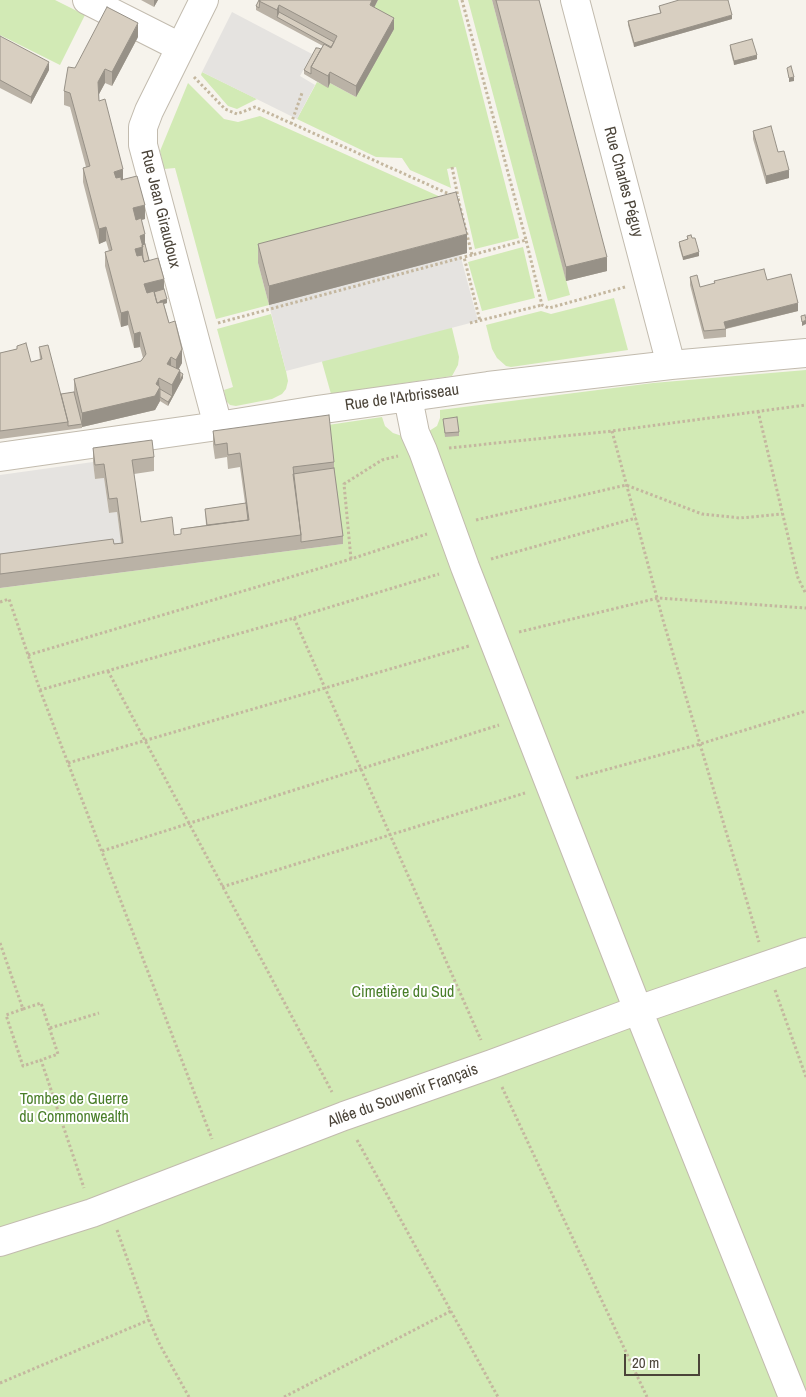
<!DOCTYPE html>
<html>
<head>
<meta charset="utf-8">
<style>
  body { margin:0 }
  #map { position:relative; width:806px; height:1397px; overflow:hidden; background:#f6f3ec; font-family:"Archivo Narrow",sans-serif }
  canvas { display:block }
  .scale { position:absolute; left:624px; top:1354px; width:76px; height:22px; box-sizing:border-box; border:2px solid #4b4439; border-top:0; padding-left:6px; font-size:15px; line-height:18px; white-space:nowrap; color:#4b4439; -webkit-text-stroke:4px #fff; paint-order:stroke }
</style>
</head>
<body>
<div id="map">
<canvas width="806" height="1397"></canvas>
<div class="scale">20 m</div>
</div>
<script>
const ctx = document.querySelector('canvas').getContext('2d');
ctx.lineJoin = 'round';
function fillPath(path, color) {
  ctx.fillStyle = color;
  ctx.fill(path, 'evenodd');
}
function poly(rows) {
  const path = new Path2D();
  for (const r of rows) {
    path.moveTo(r[0], r[1]);
    for (let i = 2; i < r.length; i += 2) path.lineTo(r[i], r[i + 1]);
  }
  return path;
}
function strokePath(path, color, width, dash) {
  ctx.strokeStyle = color;
  ctx.lineWidth = width;
  ctx.lineCap = dash ? 'butt' : 'round';
  ctx.setLineDash(dash || []);
  ctx.stroke(path);
}
function label(font, color, halo, rows, align = 'center') {
  ctx.font = font + ' "Archivo Narrow",sans-serif';
  ctx.lineWidth = 4;
  ctx.setLineDash([]);
  ctx.textBaseline = 'middle';
  ctx.strokeStyle = halo;
  ctx.fillStyle = color;
  for (const [text, x, y, turn = 0] of rows) {
    ctx.save();
    ctx.translate(x, y);
    ctx.rotate((+turn || 0) * Math.PI / 180);
    ctx.textAlign = isNaN(turn) ? turn : align;
    if (halo) ctx.strokeText(text, 0, 0);
    ctx.fillText(text, 0, 0);
    ctx.restore();
  }
}
fillPath(poly([
  [0,0,55,0,85,15,60,65,0,35],
  [378,0,458,0,519,238,475,249,456,167,447,169,451,188,410,170,402,158,376,157,297,119,317,82,328,87,330,83,356,97,370,16],
  [468,0,492,0,570,295,548,301],
  [202,72,257,99,237,109,228,106,201,75],
  [188,83,224,119,238,122,260,116,454,203,258,263,269,305,216,319,175,168,164,169,160,151],
  [523,247,535,298,482,311,468,262],
  [614,298,628,350,511,367,506,366,497,358,492,349,486,325,541,311,551,314],
  [271,314,286,371,288,381,286,389,282,394,272,399,236,406,230,405,226,401,224,390,233,387,217,329],
  [448,322,452,328,459,357,458,365,452,376,331,394,322,362,323,354],
  [806,370,806,1397,0,1397,0,588,343,544,328,425,382,417,385,426,393,433,402,436,429,431,437,426,440,418,440,410,653,383]
]), '#d2eab5');
fillPath(poly([
  [232,12,312,54,300,76,315,85,297,119,202,72],
  [460,254,478,321,286,371,269,305],
  [93,462,95,479,104,478,109,513,117,512,123,557,0,568,0,475]
]), '#e5e3e0');
const minor = poly([
  [87,0,180,47],
  [204,0,149,111,143,127,143,145,218,426],
  [575,0,671,365],
  [408,398,415,433,423,451,465,567,638,1010,793,1397],
  [0,457,218,426,317,410,488,386,671,365,806,353],
  [0,1242,92,1213,344,1116,492,1064,638,1010,806,952]
]);
strokePath(minor, '#c2bbae', 30);
strokePath(poly([
  [462,0,526,240],
  [194,77,225,109,237,114,255,107,458,198,472,255,526,240,542,305,549,308,625,287],
  [291,124,302,93],
  [452,167,458,197],
  [472,255,464,257,480,321],
  [218,323,464,257],
  [470,323,542,305],
  [758,411,798,578,806,594],
  [612,431,663,620,759,942],
  [449,448,612,431,806,405],
  [476,520,626,485,702,514,740,518,782,514],
  [351,559,344,484,382,460,398,456],
  [491,559,636,518],
  [0,602,9,599,40,690,294,618,481,1040],
  [294,618,439,574],
  [519,632,658,598,806,608],
  [28,655,351,559,427,534],
  [108,671,332,1092],
  [40,690,212,1139],
  [68,763,469,646],
  [576,778,700,744,806,711],
  [102,851,499,725],
  [222,887,525,793],
  [0,943,23,1009,41,1003,58,1054,41,1060,84,1188],
  [775,990,806,1077],
  [23,1009,6,1015,23,1066,41,1060],
  [50,1028,99,1013],
  [502,1087,647,1397],
  [357,1140,498,1397],
  [117,1230,149,1320,160,1345,189,1397],
  [0,1383,149,1320],
  [284,1397,451,1311]
]), '#c4b79f', 3, [2.5, 2.5]);
strokePath(minor, '#fff', 28);
fillPath(poly([
  [141,0,158,0,154,7],
  [259,0,374,7,394,29,356,97,330,83,328,88,304,74,304,70,323,46,256,10,256,6],
  [492,0,539,0,607,271,566,281],
  [659,6,732,19,634,47,628,25,628,21,660,13],
  [0,36,49,70,31,104,0,88],
  [138,37,112,86,105,83,99,94,99,101,123,179,145,219,141,220,145,244,149,260,164,289,167,303,164,304,169,323,182,363,178,370,183,378,168,406,160,401,155,410,82,427,82,428,0,439,0,353,17,349,17,346,31,362,40,360,39,347,61,394,74,392,74,379,141,361,143,358,140,347,134,348,128,325,121,327,105,266,105,252,109,251,106,241,99,244,83,182,83,168,86,167,70,107,64,105,64,91,75,68],
  [730,45,757,59,734,65,730,49],
  [753,131,778,152,789,178,766,184,753,139],
  [687,236,692,238,699,256,683,260,679,246,679,242,687,240],
  [258,244,467,253,269,305,258,263],
  [690,277,700,287,714,284,714,281,767,280,798,311,726,329,726,337,704,339,690,285],
  [443,419,459,432,459,436,445,437],
  [213,431,334,462,334,468,343,536,343,544,0,588,0,554,121,543,117,512,109,513,104,478,95,479,93,462,93,448,154,457,154,471,134,474,141,522,174,535,181,534,181,529,206,525,205,509,245,503,240,467,228,469,227,457,215,459,213,445]
]), '#bab2a6');
fillPath(poly([
  [154,0,158,0,154,7],
  [372,0,378,0,370,16,370,5],
  [279,5,279,16,277,17,277,10],
  [732,15,732,19,634,47,634,43],
  [394,18,394,29,356,97,356,86],
  [138,23,138,37,112,86,112,72],
  [757,55,757,59,734,65,734,61],
  [49,62,49,70,31,104,31,97],
  [105,69,105,83,98,96,98,82],
  [330,72,330,83,328,88,328,76],
  [794,77,794,81,789,82,789,78],
  [123,169,123,183,115,186,114,172],
  [789,170,789,178,766,184,766,176],
  [145,205,145,219,133,222,133,208],
  [106,227,106,241,99,244,99,229],
  [145,234,145,248,143,261,135,260,135,249,140,236],
  [467,234,467,253,269,305,269,286],
  [699,252,699,256,683,260,683,257],
  [607,257,607,271,566,281,566,267],
  [164,279,164,293,145,298,144,284],
  [167,299,167,303,160,305,160,301],
  [798,303,798,311,724,329,724,322],
  [128,311,128,325,121,327,121,313],
  [806,320,806,324,802,326,802,322],
  [140,332,140,347,134,348,134,334],
  [182,349,182,363,176,374,176,360],
  [171,357,171,371,167,364],
  [180,370,180,381,183,374,183,378,168,406,168,402,172,396,172,385],
  [159,378,160,401,155,410,82,427,82,413,156,384]
]), '#979187');
const building = poly([
  [259,0,260,0,259,8,256,6,259,0],
  [260,0,372,0,370,5,394,18,356,86,330,72,328,76,311,67,324,44,331,48,337,36,279,5,277,10,259,1,260,0],
  [496,0,539,0,607,257,566,267,496,0],
  [679,0,728,0,732,15,634,43,628,21,661,13,659,6,679,0],
  [107,7,138,23,112,72,105,69,98,82,99,101,105,99,123,169,114,172,116,178,121,177,121,180,137,176,145,205,133,208,136,220,141,218,145,234,140,236,143,247,135,249,137,256,142,255,144,262,158,258,164,279,144,284,147,293,154,291,157,303,163,302,169,323,175,321,182,349,176,360,171,357,167,364,180,370,172,385,159,378,156,384,160,387,155,396,82,413,74,379,141,361,146,354,140,332,134,334,128,311,121,313,105,252,112,250,106,227,99,229,83,168,90,166,70,93,64,91,68,67,75,68,107,7],
  [279,12,334,42,331,47,277,17,279,12],
  [0,36,49,62,31,97,0,80,0,36],
  [752,39,757,55,734,61,730,45,752,39],
  [316,48,318,48,321,49,311,67,311,74,304,70,316,48],
  [791,66,794,77,789,78,787,68,791,66],
  [771,126,778,152,784,151,789,170,766,176,753,131,771,126],
  [456,192,467,234,269,286,258,244,456,192],
  [691,235,692,238,695,238,699,252,683,257,679,242,688,239,687,236,691,235],
  [145,244,149,260,144,262,143,258,142,245,145,244],
  [764,269,767,280,791,274,798,303,724,322,726,329,704,331,690,277,697,275,700,287,715,283,714,281,764,269],
  [164,289,167,299,160,301,160,302,157,303,154,292,164,289],
  [805,315,806,320,802,322,801,316,805,315],
  [26,343,31,362,42,359,39,347,48,345,68,422,0,431,0,353,17,349,17,346,26,343],
  [180,372,183,374,180,381,180,372],
  [160,389,172,396,168,402,160,397,160,389],
  [74,392,82,424,68,426,68,422,61,394,74,392],
  [329,415,334,462,293,467,301,535,0,574,0,554,113,539,114,544,123,543,117,498,109,499,104,464,95,465,93,448,152,440,154,457,132,460,141,522,172,517,174,535,181,534,181,529,249,520,240,453,228,455,227,443,215,445,213,431,329,415],
  [457,417,459,432,445,433,443,419,457,417],
  [334,468,343,536,301,542,301,535,293,474,334,468],
  [246,503,248,520,207,525,205,509,246,503]
]);
fillPath(building, '#d8cfc1');
strokePath(building, '#979187', 1);
label('16px', '#4b4439', '#fff', [
  ["Rue Charles Péguy",623,182,75],
  ["Rue Jean Giraudoux",160,209,76],
  ["Rue de l'Arbrisseau",402,398,-8],
  ["Allée du Souvenir Français",403,1096,-20]
]);
label('16px', '#4a7f2a', '#fff', [
  ["Cimetière du Sud",403,993],
  ["Tombes de Guerre",74,1100],
  ["du Commonwealth",74,1118]
]);
</script>
</body>
</html>
